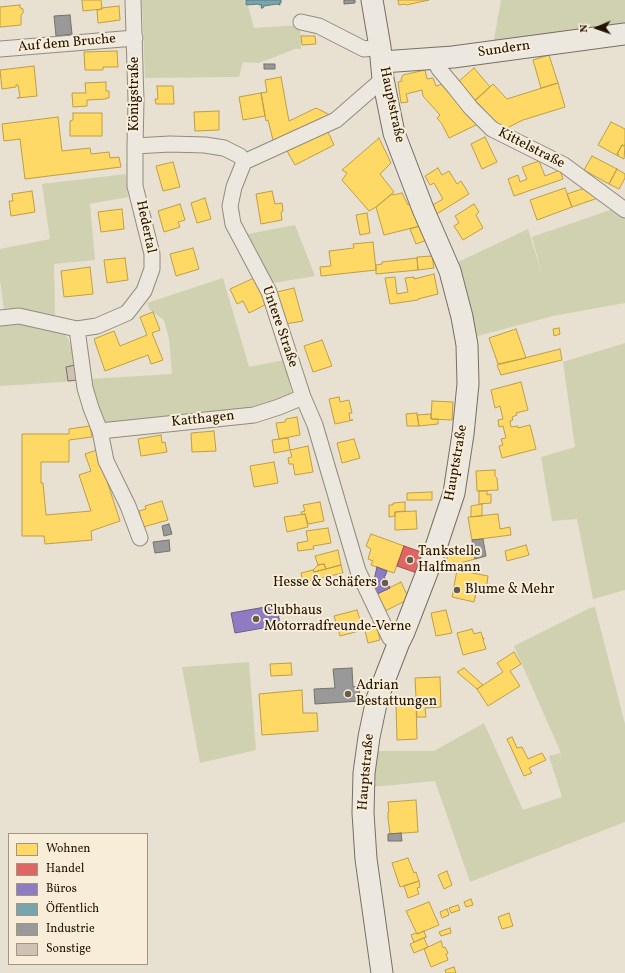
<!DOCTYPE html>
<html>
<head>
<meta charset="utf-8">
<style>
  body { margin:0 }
  #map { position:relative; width:625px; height:973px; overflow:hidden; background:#e8e0d0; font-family:Vollkorn,serif }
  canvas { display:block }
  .legend { position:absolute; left:8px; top:833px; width:140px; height:132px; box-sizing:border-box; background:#f7edd9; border:1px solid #a29682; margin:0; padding:5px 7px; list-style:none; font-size:12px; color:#231300 }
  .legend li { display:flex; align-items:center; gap:8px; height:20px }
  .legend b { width:20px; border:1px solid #a29682 }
  .north { position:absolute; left:577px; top:8px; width:40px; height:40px; -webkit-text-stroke:3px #f7edd9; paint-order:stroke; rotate:268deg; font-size:11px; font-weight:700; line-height:16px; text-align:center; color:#231300 }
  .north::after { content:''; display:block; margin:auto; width:14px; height:18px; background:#231300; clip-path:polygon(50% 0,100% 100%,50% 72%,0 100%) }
</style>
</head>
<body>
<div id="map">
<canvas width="625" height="973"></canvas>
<ul class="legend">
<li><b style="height:11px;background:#ffd966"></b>Wohnen</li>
<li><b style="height:11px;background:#e06666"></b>Handel</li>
<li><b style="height:11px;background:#8e7cc3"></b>Büros</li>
<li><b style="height:11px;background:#76a5af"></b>Öffentlich</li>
<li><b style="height:11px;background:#999"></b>Industrie</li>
<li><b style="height:11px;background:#d1c1b5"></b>Sonstige</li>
</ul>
<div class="north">N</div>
</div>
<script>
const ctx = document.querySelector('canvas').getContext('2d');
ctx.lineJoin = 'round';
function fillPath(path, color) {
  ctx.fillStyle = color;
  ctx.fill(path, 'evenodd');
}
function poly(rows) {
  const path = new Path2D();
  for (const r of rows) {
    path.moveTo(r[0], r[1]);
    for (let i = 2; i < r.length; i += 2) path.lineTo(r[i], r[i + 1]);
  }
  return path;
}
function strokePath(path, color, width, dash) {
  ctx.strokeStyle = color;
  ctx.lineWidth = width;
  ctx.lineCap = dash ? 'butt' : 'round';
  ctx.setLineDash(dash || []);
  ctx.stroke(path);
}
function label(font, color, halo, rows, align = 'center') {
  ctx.font = font + ' Vollkorn,serif';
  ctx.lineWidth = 4;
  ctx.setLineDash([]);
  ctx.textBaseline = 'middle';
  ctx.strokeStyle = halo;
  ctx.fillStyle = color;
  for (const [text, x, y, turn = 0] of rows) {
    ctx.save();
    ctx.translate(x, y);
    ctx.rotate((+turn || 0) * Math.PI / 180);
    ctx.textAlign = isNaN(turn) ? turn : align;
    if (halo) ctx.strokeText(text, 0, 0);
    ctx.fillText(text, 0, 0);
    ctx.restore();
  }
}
fillPath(poly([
  [142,0,244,0,245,6,248,6,254,28,300,25,301,49,295,49,259,63,243,62,239,77,145,78],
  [501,0,625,0,625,23,493,45],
  [126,174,128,197,90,204,95,260,54,264,55,315,4,309,0,280,0,249,50,239,42,184],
  [613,209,625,218,625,303,553,316,474,337,469,297,458,262,528,229,543,278,532,237],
  [295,225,315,276,273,283,248,234],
  [223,278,249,367,284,360,292,393,287,400,248,411,117,425,106,423,99,410,90,379,172,374,169,339,164,320,150,310,147,303],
  [18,324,57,328,67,337,74,352,78,381,0,386,0,326],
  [625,343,625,590,593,599,577,519,552,521,541,457,575,447,563,362],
  [595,607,625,724,625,822,470,882,435,781,372,787,378,751,434,751,484,723,523,810,562,797,549,756,561,753,514,646,590,608],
  [249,662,256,750,200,763,182,667]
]), '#cfd1b0');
const homes = poly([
  [82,0,101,0,102,9,83,11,82,0],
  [398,0,429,0,406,5,405,4,399,5,398,0],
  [20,5,20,8,21,8,23,9,23,13,21,15,21,25,0,27,0,7,20,5],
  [119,6,120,20,98,23,97,10,102,9,102,8,119,6],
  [301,36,315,36,316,44,302,45,301,36],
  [117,51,118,67,103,67,103,70,85,70,84,52,117,51],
  [549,55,558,83,541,88,533,60,549,55],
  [34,66,37,96,17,98,20,97,18,85,16,85,16,87,2,89,0,70,34,66],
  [474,68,490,87,474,102,458,82,474,68],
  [425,70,427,79,433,78,436,86,443,84,478,124,449,138,442,124,437,118,440,115,423,96,422,90,406,94,408,102,401,103,398,82,402,81,401,79,403,75,425,70],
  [281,77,289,121,316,108,330,115,291,134,273,140,268,120,266,121,261,93,267,92,265,80,281,77],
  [106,82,106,91,109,91,109,98,106,98,106,99,87,100,87,106,73,107,72,93,86,93,85,83,106,82],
  [558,83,565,107,523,120,505,129,503,125,500,128,475,100,493,84,507,99,558,83],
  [157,86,173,86,174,104,156,104,155,99,158,99,157,86],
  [261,93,265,116,243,120,239,97,261,93],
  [219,111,219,130,195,131,194,112,219,111],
  [73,113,102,113,102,136,70,136,70,121,73,120,73,113],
  [58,117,62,151,90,148,91,154,109,152,110,158,119,157,121,167,25,179,20,139,4,141,2,124,58,117],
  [611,122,625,129,625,144,624,146,622,145,617,154,619,155,618,156,598,145,611,122],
  [327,130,334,145,295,165,287,151,327,130],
  [485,137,497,162,482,169,471,144,485,137],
  [379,138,391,163,380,174,394,192,376,207,369,211,342,180,347,173,342,170,379,138],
  [622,145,625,146,624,159,618,156,619,155,617,154,622,145],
  [592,156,617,169,609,184,584,170,592,156],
  [539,161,545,176,560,170,563,179,514,196,508,179,518,175,520,182,527,179,522,167,539,161],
  [173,162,180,187,163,191,156,166,173,162],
  [438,168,442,175,449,171,457,184,461,181,469,194,435,215,431,206,443,199,434,183,430,185,425,176,438,168],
  [617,169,625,174,625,178,619,189,609,184,617,169],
  [565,188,572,207,537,220,530,200,565,188],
  [585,188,598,198,572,207,567,194,585,188],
  [32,191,35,212,11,216,9,201,13,201,12,194,32,191],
  [272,191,275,204,282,203,283,211,281,212,282,220,261,224,256,194,272,191],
  [402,193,408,205,410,204,420,226,384,235,376,207,392,194,393,195,402,193],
  [205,198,211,219,197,223,191,203,205,198],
  [180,204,185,220,178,222,180,227,164,232,158,211,180,204],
  [474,204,479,212,476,215,483,228,463,240,454,226,459,223,455,216,474,204],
  [122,209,124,229,101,232,98,212,122,209],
  [367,213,370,233,360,235,356,215,367,213],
  [420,226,427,240,416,244,410,229,420,226],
  [373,242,376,270,321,276,320,267,331,266,329,251,354,248,353,244,373,242],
  [193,248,199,269,176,276,170,254,193,248],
  [432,256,434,268,418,270,417,257,432,256],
  [125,258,128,280,107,283,104,260,125,258],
  [417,258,418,270,376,274,376,265,382,264,382,262,417,258],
  [90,267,93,294,64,297,61,271,90,267],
  [434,274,438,294,418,299,418,300,390,304,385,278,395,277,397,294,408,292,405,278,414,277,414,279,434,274],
  [254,278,267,304,249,313,243,301,237,304,230,289,254,278],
  [294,288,303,321,285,324,277,292,294,288],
  [153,312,160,330,152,333,163,360,151,364,148,355,105,371,94,339,114,331,120,346,147,335,140,317,153,312],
  [559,328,560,334,554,336,553,329,559,328],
  [516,329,526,358,498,364,489,338,516,329],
  [322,340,332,366,313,372,304,346,322,340],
  [560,349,562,360,501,375,497,365,560,349],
  [521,382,528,410,516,413,517,415,512,417,513,420,510,421,511,427,518,426,518,428,530,425,536,449,502,458,499,446,503,445,501,439,506,438,503,426,499,427,498,420,503,419,500,406,495,408,491,390,521,382],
  [339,397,340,402,349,400,352,413,349,413,350,420,353,420,335,424,329,399,339,397],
  [432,401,453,402,452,420,431,419,432,401],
  [417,413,419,426,407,426,406,414,417,413],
  [431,414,431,419,438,419,438,424,419,426,417,415,431,414],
  [297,417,300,435,279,439,276,423,285,422,286,419,297,417],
  [90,426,92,437,69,440,69,462,41,462,41,483,43,483,46,515,91,511,79,475,91,471,85,454,97,450,120,521,91,531,92,540,45,544,44,536,22,536,22,434,69,434,69,429,90,426],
  [214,431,216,451,192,452,191,433,214,431],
  [161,435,162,443,165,442,167,452,141,456,138,439,161,435],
  [288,438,290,450,274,453,272,440,288,438],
  [354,439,360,458,342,463,337,443,354,439],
  [308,446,313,472,295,475,293,464,289,464,288,458,292,457,290,450,308,446],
  [274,462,278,483,254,487,250,466,274,462],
  [495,470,495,476,497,478,498,490,477,491,476,471,495,470],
  [479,491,487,491,487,495,491,494,491,503,479,504,479,491],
  [432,492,432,500,407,500,407,493,432,492],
  [162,501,168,520,143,527,139,511,146,509,145,506,162,501],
  [320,502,324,521,308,524,305,514,302,515,301,512,305,511,303,505,320,502],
  [405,502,405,511,395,512,395,516,389,517,389,505,393,505,393,503,405,502],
  [482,504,482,516,471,517,471,506,482,504],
  [416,511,417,529,395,530,395,512,416,511],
  [305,514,308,527,287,532,284,517,305,514],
  [498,514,500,529,510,527,511,535,472,540,468,517,498,514],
  [328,528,331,543,313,546,314,549,298,551,297,543,308,541,306,531,328,528],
  [371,534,404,546,394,573,371,565,373,561,368,559,371,549,366,546,371,534],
  [526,545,529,555,507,561,505,551,526,545],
  [473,548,475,559,445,567,448,554,473,548],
  [338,550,341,565,326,569,324,564,318,565,315,556,338,550],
  [324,564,326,569,314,572,313,570,318,565,324,564],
  [341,565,343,573,303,582,301,573,313,570,314,572,341,565],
  [457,570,488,576,486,591,477,589,474,602,452,597,457,570],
  [401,582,409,599,383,612,375,595,401,582],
  [357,610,363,630,340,636,334,616,357,610],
  [446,610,452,633,436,636,431,613,446,610],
  [377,627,380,640,368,643,365,631,377,627],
  [472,629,474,634,481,632,483,639,484,638,484,639,483,640,486,649,463,655,457,633,472,629],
  [514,652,521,664,510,671,520,686,488,706,477,689,503,672,497,663,514,652],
  [291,663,292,675,271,676,270,664,291,663],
  [464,668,483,685,477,689,457,672,464,668],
  [440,677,441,707,425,708,426,717,417,717,415,678,440,677],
  [302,690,303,713,317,713,318,731,262,735,259,694,302,690],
  [416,701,417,739,397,740,396,702,416,701],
  [512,737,517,748,522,747,528,759,542,753,546,760,529,768,532,773,524,776,507,739,512,737],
  [416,800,418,832,390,834,388,818,388,812,389,812,388,802,416,800],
  [408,858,414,873,416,872,419,881,400,887,392,863,408,858],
  [447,871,452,885,444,889,438,875,447,871],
  [419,881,420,887,417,888,419,894,408,898,404,886,419,881],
  [471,899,473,905,466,907,464,902,471,899],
  [429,902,439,925,417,934,406,911,429,902],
  [458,905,460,910,451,913,449,908,458,905],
  [447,909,449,915,442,918,440,912,447,909],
  [509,913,513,926,502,929,498,917,509,913],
  [450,928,451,933,441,936,439,932,450,928],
  [424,931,426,937,414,942,411,935,416,933,417,934,424,931],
  [426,937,424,938,428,947,414,953,410,944,426,937],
  [441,941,443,948,445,947,448,953,446,954,448,960,431,967,424,949,441,941],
  [454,967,456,973,446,973,445,970,454,967]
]);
fillPath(homes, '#ffd966');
strokePath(homes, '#bd9e47', 1);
const shops = poly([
  [404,546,424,553,417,573,397,566,404,546]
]);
fillPath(shops, '#e06666');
strokePath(shops, '#a74d47', 1);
const offices = poly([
  [377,567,387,571,385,576,384,576,390,588,375,595,369,582,374,580,377,567],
  [277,605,280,625,235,633,231,613,277,605]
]);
fillPath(offices, '#8e7cc3');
strokePath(offices, '#6e5c88', 1);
const public = poly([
  [246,0,281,0,281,3,279,3,280,4,280,5,277,4,264,6,263,8,261,8,262,5,259,5,259,4,246,5,246,0]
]);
fillPath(public, '#76a5af');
strokePath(public, '#5d797a', 1);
const industry = poly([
  [344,0,355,0,355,3,344,4,344,0],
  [70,15,72,34,56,36,54,16,70,15],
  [264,64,275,64,275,69,264,69,264,64],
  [169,524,172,534,164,536,162,526,169,524],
  [483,539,486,556,475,559,472,540,483,539],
  [169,540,170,551,155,553,153,542,169,540],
  [352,668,353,687,359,686,360,701,315,704,314,689,335,688,333,669,352,668],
  [401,833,402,841,388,841,388,834,401,833]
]);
fillPath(industry, '#999');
strokePath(industry, '#76716b', 1);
const building = poly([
  [75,365,77,380,68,381,66,367,75,365]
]);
fillPath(building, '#d1c1b5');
strokePath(building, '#766f64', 1);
const street = poly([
  [133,0,136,101,135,146,170,144,205,145,224,148,240,156,244,162],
  [301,22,319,26,364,49,380,47],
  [0,49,135,38],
  [433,58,439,69,455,88,471,108,492,129,564,165,625,210],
  [383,79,336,120,244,162,234,187,230,206,233,224,269,292,303,397,315,425,358,571,390,638,399,642],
  [0,318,19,316,77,329,97,326,127,313,144,291,152,269,152,254,135,186,135,146],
  [77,329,85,388,91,408,100,431,254,415,279,407,303,397],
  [100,431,106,461,128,506,140,538]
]);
const secondary = poly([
  [372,0,380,47,383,79,394,133,423,209,450,271,462,317,467,345,468,384,463,434,454,493,431,562,404,632,399,642,377,699,369,737,364,773,363,813,366,859,382,973],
  [382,62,453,57,625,34]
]);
strokePath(street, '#928b7f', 17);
strokePath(secondary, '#766f64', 23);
strokePath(street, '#ece8e0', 15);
strokePath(secondary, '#ece8e0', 21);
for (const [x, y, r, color] of [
  [410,560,4,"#685b49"],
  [385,583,4,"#685b49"],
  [457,590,4,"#685b49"],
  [256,619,4,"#685b49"],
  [348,694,4,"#685b49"]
]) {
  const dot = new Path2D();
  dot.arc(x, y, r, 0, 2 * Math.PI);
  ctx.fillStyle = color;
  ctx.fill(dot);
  strokePath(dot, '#f7edd9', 1.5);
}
label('14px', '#231300', '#f7edd9', [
  ["Auf dem Bruche",67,44,-5],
  ["Sundern",504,50,-8],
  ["Königstraße",135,94,-90],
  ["Hauptstraße",391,105,78],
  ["Kittelstraße",531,149,27],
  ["Hedertal",145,227,78],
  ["Untere Straße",279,327,71],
  ["Katthagen",203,420,-6],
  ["Hauptstraße",457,463,-80],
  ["Hauptstraße",367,772,-85]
]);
label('14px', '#231300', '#f7edd9', [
  ["Tankstelle",418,552],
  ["Halfmann",418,568],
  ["Hesse & Schäfers",377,583,"right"],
  ["Blume & Mehr",465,590],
  ["Clubhaus",264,611],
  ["Motorradfreunde-Verne",264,627],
  ["Adrian",356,686],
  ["Bestattungen",356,702]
], 'left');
</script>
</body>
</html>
